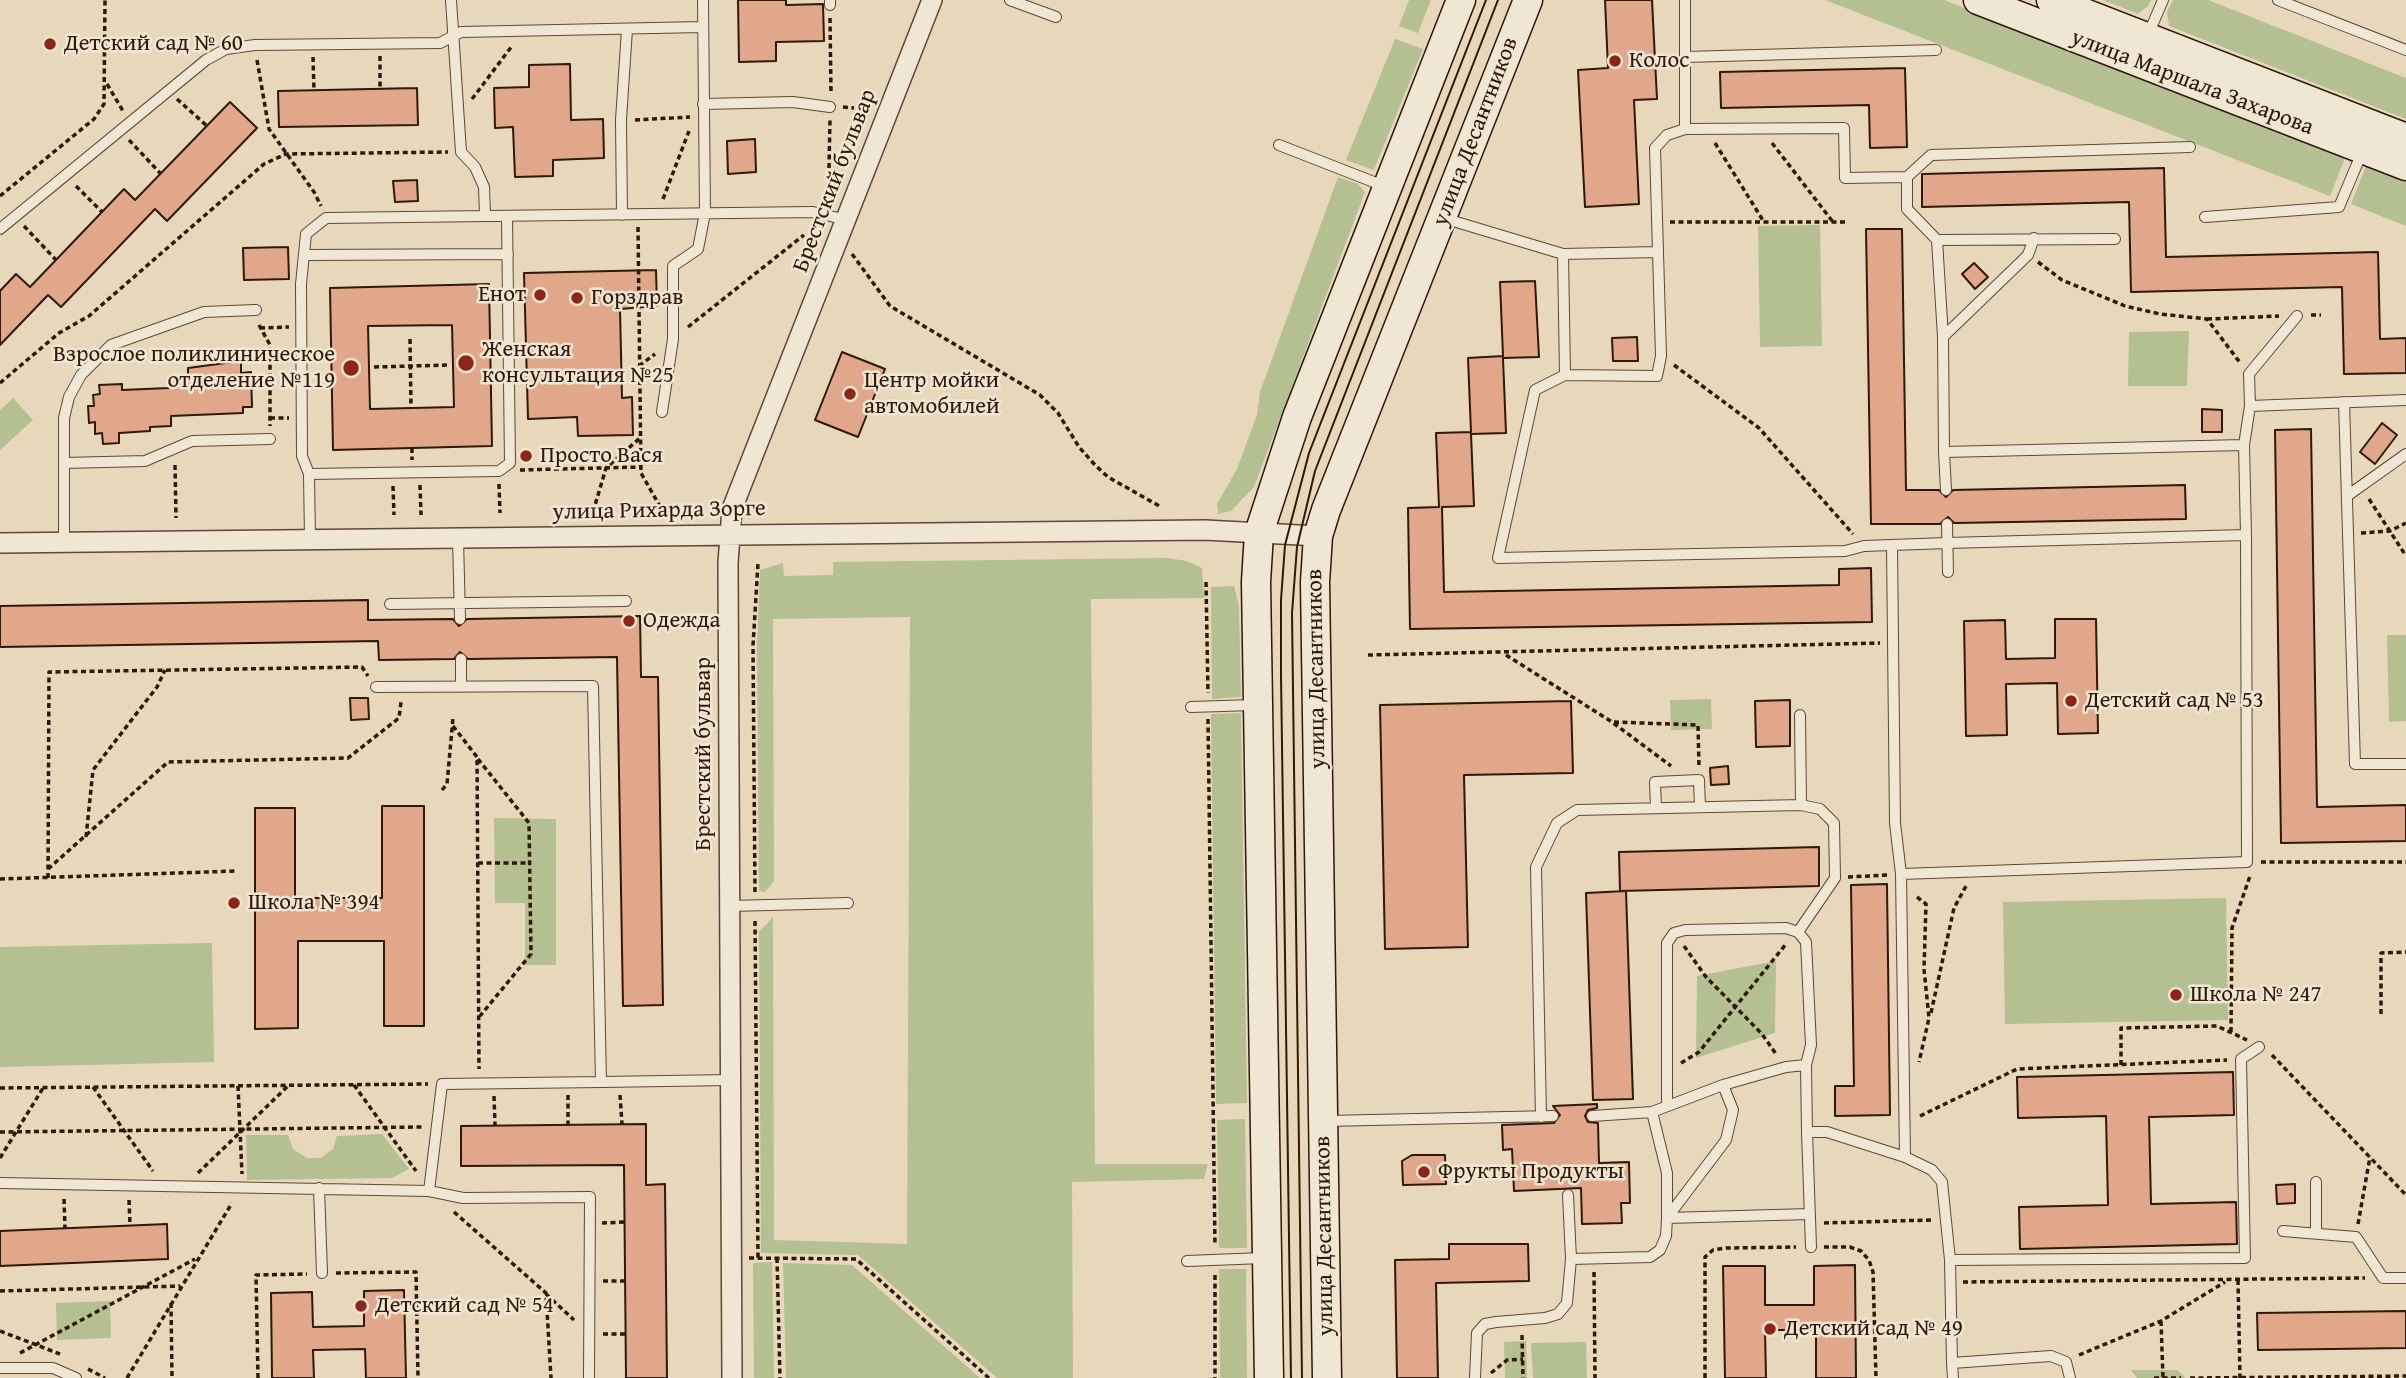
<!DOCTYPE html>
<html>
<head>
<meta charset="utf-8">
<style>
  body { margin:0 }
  canvas { display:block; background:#e7d8bc }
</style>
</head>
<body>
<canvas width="2406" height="1378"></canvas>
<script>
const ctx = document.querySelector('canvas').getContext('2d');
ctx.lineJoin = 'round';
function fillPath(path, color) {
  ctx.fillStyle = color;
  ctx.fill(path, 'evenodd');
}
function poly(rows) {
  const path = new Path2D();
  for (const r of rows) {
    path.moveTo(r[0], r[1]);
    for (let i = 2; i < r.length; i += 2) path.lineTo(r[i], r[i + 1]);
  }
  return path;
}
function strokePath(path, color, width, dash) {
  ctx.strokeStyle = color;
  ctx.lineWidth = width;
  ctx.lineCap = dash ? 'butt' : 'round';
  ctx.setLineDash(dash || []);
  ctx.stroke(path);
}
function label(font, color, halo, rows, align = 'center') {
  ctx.font = font + ' "Gentium Book Plus",serif';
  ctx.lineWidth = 5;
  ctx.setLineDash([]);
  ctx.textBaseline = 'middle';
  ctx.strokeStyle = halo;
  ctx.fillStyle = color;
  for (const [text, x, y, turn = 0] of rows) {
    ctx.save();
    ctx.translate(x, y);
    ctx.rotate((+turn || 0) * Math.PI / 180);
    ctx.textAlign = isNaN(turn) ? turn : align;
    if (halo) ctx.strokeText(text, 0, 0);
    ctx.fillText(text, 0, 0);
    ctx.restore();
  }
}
fillPath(poly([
  [1409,0,1431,0,1418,33,1399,26],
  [1825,0,1944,0,2345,158,2330,196],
  [2103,0,2151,0,2148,6,2138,14],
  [2173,0,2208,0,2406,78,2406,119,2169,26,2167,12],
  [1395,39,1423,49,1374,170,1346,160],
  [2366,166,2406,181,2406,226,2351,204],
  [1338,177,1358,184,1365,192,1254,487,1231,511,1218,514,1217,504,1237,469,1257,415,1260,392],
  [1820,225,1822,346,1760,347,1758,226],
  [2189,331,2187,386,2128,386,2129,332],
  [13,398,33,420,0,450,0,410],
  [1167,558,1187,561,1202,568,1204,598,1091,599,1095,1164,1208,1164,1204,1179,1072,1182,1073,1378,997,1378,858,1255,761,1253,759,932,773,917,774,1240,907,1244,910,617,773,619,774,881,765,892,759,891,757,646,760,570,783,563,784,576,833,575,833,562],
  [1234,586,1239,606,1241,697,1212,699,1211,587],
  [2387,635,2406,635,2406,721,2389,722],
  [1711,699,1712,729,1671,730,1670,700],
  [1241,713,1247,1103,1216,1104,1211,714],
  [494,818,556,819,556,965,525,965,525,903,495,903],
  [2226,898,2228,1020,2005,1024,2003,902],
  [212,943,214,1062,0,1067,0,947],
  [1776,961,1775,1033,1696,1058,1697,976],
  [1245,1119,1247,1248,1219,1248,1217,1120],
  [382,1134,409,1169,392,1178,247,1180,246,1135,288,1135,293,1149,307,1158,321,1158,333,1149,337,1136],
  [772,1262,774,1378,754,1378,753,1263],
  [783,1263,852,1265,980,1378,786,1378],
  [1219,1269,1246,1269,1247,1378,1220,1378],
  [110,1301,111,1338,57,1340,56,1303],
  [1526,1341,1527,1378,1505,1378,1504,1342],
  [1586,1342,1587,1378,1533,1378,1531,1343],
  [2131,1370,2177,1370,2186,1378,2137,1378]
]), '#b4bf92');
const building = poly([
  [738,0,786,0,786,5,823,4,824,41,776,42,776,61,739,62,738,0],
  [1605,0,1652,0,1657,99,1634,100,1639,204,1585,207,1578,70,1608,68,1605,0],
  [570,64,571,120,603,119,604,158,553,160,553,176,515,177,513,127,495,128,494,88,529,87,529,65,570,64],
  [1905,68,1907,147,1870,148,1869,105,1721,108,1720,72,1905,68],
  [417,88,418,125,279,127,278,91,417,88],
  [230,102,257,128,167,221,155,209,61,307,48,295,0,345,0,291,16,274,30,287,124,189,135,200,230,102],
  [755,139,756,172,728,174,727,141,755,139],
  [2164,168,2166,257,2378,252,2380,339,2406,338,2406,373,2344,374,2342,287,2131,292,2129,202,1922,207,1922,174,2164,168],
  [417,180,418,201,395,202,393,181,417,180],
  [1866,229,1902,229,1906,490,1939,490,1946,497,1953,490,2185,485,2186,519,1954,523,1948,517,1940,524,1871,524,1866,229],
  [288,247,289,279,244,280,243,248,288,247],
  [1974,263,1988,277,1975,289,1962,274,1974,263],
  [656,270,657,306,620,309,622,398,632,397,633,435,578,436,577,417,528,419,524,273,656,270],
  [1535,281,1539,357,1503,358,1506,433,1471,434,1474,506,1442,507,1444,592,1839,585,1839,569,1871,568,1872,622,1410,629,1408,508,1439,507,1436,433,1471,432,1468,358,1503,356,1500,282,1535,281],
  [489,284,492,446,333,450,330,288,489,284],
  [452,325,454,407,370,409,368,326,452,325],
  [1637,337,1638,361,1613,361,1612,338,1637,337],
  [842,352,885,369,858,437,815,420,842,352],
  [241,361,241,373,251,372,252,407,243,407,243,413,171,416,171,426,150,427,150,431,119,433,119,443,103,444,102,433,95,434,95,422,89,423,88,406,94,406,93,395,100,394,99,385,122,384,122,390,169,388,169,378,188,377,188,368,241,361],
  [2202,409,2222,410,2222,432,2202,432,2202,409],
  [2382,423,2397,435,2375,464,2360,452,2382,423],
  [2311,429,2317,807,2406,805,2406,841,2281,843,2275,430,2311,429],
  [368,600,368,620,453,619,459,626,467,619,640,616,641,677,658,677,663,1005,623,1006,617,657,468,659,460,652,454,659,379,660,378,641,0,647,0,606,368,600],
  [2055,619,2096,619,2098,733,2058,734,2057,683,2006,684,2007,735,1966,736,1964,621,2005,620,2006,659,2055,658,2055,619],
  [350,698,368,698,369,719,351,720,350,698],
  [1790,700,1790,746,1756,747,1755,701,1790,700],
  [1571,701,1573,773,1464,775,1468,947,1385,949,1380,705,1571,701],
  [1728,766,1729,784,1711,785,1710,768,1728,766],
  [382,806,424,806,424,1026,384,1026,384,941,298,941,298,1028,255,1029,255,808,295,808,295,898,382,898,382,806],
  [1819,847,1819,886,1620,891,1619,852,1819,847],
  [1887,884,1890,1115,1835,1116,1835,1086,1854,1086,1851,885,1887,884],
  [1626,891,1633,1099,1593,1100,1586,893,1626,891],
  [2233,1072,2234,1115,2149,1117,2151,1204,2236,1202,2237,1244,2020,1249,2019,1207,2108,1205,2106,1116,2018,1118,2017,1077,2233,1072],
  [1597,1104,1597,1108,1588,1110,1585,1116,1588,1122,1598,1123,1599,1163,1629,1162,1630,1203,1621,1203,1622,1223,1582,1224,1581,1188,1514,1191,1512,1149,1503,1150,1502,1125,1554,1123,1560,1115,1553,1106,1597,1104],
  [646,1124,646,1185,665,1184,667,1378,626,1378,624,1165,461,1166,461,1126,646,1124],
  [1412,1155,1445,1155,1446,1184,1403,1185,1402,1161,1412,1155],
  [2295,1184,2295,1203,2277,1204,2276,1185,2295,1184],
  [167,1224,168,1259,0,1266,0,1231,167,1224],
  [1449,1244,1528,1244,1529,1281,1436,1283,1438,1378,1397,1378,1395,1260,1449,1259,1449,1244],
  [1855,1265,1856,1378,1816,1378,1816,1330,1765,1330,1766,1378,1725,1378,1723,1266,1765,1266,1765,1305,1814,1305,1814,1266,1855,1265],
  [404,1290,406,1378,366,1378,365,1349,313,1350,314,1378,272,1378,271,1293,312,1292,313,1327,364,1326,364,1291,404,1290],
  [2406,1311,2406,1348,2258,1350,2257,1313,2406,1311]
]);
fillPath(building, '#e1a78b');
strokePath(building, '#301706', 2);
const lane = poly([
  [451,0,461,152,475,167,484,187,485,216],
  [830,0,830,5],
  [1010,0,1056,17],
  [1685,0,1685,129],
  [2278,0,2406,50],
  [2148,35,2163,0],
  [1685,57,1936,50],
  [703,104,793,102,830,107],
  [1279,145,1384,186],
  [1907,177,1931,155,2190,147],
  [622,215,621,120,627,29],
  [2205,217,2339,207,2363,150],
  [1443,218,1563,254,1658,252,1655,148,1667,135,1685,129,1844,128,1845,178,1907,177,1907,209,1937,240,1943,337,1944,452,2244,445,2250,406,2249,374,2297,316],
  [0,229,206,60,226,49,255,45,440,43,461,32,702,27],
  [1937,240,2115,239],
  [1563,254,1565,375,1535,390,1498,558,1845,551,1864,546,1947,543,2246,535,2244,445],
  [306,255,508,254],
  [1943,337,2028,255,2034,238],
  [1565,375,1657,376,1661,356,1658,252],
  [2344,402,2355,764,2406,764],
  [2250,406,2406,400],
  [662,412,673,339,673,266,698,249,705,213,703,0],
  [1944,452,1946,490],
  [64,463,64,418,69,397,81,375,111,345,204,312,256,310],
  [309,474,499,471,510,463,507,216],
  [2347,496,2406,454],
  [1947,524,1948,572],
  [458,538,460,619],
  [310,539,309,474,302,456,301,284,306,234,326,218,813,212,847,220],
  [64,542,64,463,145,461,192,441,270,439],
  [1892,547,1895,823,1901,874,1905,1157],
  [390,604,626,601],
  [461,659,461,687],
  [376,687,593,686,601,1082,730,1080],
  [1191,707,1254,705],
  [1800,715,1801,805],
  [1656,808,1655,782,1699,780,1700,807],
  [1901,874,2247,862,2246,535],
  [729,906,848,903],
  [1667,1106,1667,943,1674,933,1685,930,1786,928,1798,932,1806,942,1811,1045,1806,1065,1807,1132,1827,1132,1905,1157,1932,1170,1942,1182,1950,1260,1952,1363],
  [1652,1112,1667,1173,1667,1218,1810,1214],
  [1592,1116,1652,1112,1723,1085,1786,1067,1806,1065],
  [1541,1117,1536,867,1557,823,1577,810,1801,805,1820,809,1834,823,1835,878,1798,932],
  [1326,1121,1553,1116],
  [1807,1132,1811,1247],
  [2316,1182,2316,1233],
  [0,1183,429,1191,442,1084,601,1082],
  [319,1188,322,1273],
  [429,1191,463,1198,590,1197,589,1378],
  [1568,1195,1571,1259],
  [2283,1231,2356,1237,2383,1278,2406,1278],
  [1950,1260,2245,1258,2241,1059,2259,1047],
  [1187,1261,1263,1258],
  [0,1368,53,1368,76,1378],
  [1475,1378,1477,1333,1485,1324,1496,1322,1545,1318,1558,1314,1567,1303,1571,1259,1650,1257,1660,1250,1666,1236,1667,1218,1726,1140,1733,1110,1723,1085],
  [1953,1378,1952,1363,2051,1356,2066,1362,2070,1378]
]);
const street = poly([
  [0,543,1205,530,1318,536],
  [732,1378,728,563,732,509,932,0]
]);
const secondary = poly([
  [1978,0,2406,166],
  [2051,0,2406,138],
  [1269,1378,1256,582,1259,533,1297,417,1461,0],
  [1327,1378,1315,582,1318,536,1326,510,1528,0]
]);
strokePath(lane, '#5e4734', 12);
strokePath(street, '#5e4734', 22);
strokePath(secondary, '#301706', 31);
strokePath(poly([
  [830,18,831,94],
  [380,56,380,89],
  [313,57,314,90],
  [257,60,269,129,314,192,321,206],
  [107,84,123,111],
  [177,99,207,126],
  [472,99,512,46],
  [843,107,854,108],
  [635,120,690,117],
  [129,140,161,174],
  [1715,143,1764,222],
  [1772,143,1833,222],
  [829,168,830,119],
  [76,186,102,212],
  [0,196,94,119,104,104,105,0],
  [663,199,689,131],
  [1670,222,1846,222],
  [24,226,56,260],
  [638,227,641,473,662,510],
  [852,254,890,306,1040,395,1058,413,1079,447,1095,465,1108,477,1161,507],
  [2038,262,2062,280,2125,306,2160,314,2207,319,2241,364],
  [2311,315,2321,315],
  [2207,319,2279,316],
  [259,325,270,345,270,426],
  [688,327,804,235],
  [260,328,289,327],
  [410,339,411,408],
  [1674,365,1759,428,1853,534],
  [639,366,655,354],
  [374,367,449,365],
  [0,383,59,333,89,316,264,164,286,154,448,152],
  [270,418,289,418],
  [412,448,412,460],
  [175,465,176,518],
  [520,470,641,467],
  [499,484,500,513],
  [420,485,421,515],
  [393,486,394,515],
  [2369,499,2406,556],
  [593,512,606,468,640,438],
  [2361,533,2390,531,2406,523],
  [1206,582,1208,693],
  [1368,655,1880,643],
  [1506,655,1612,722,1671,766],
  [1208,719,1215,1246],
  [1614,722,1698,725,1699,767],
  [453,726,477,757,479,1069],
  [478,759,529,823,531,954,480,1016],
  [442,790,447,784,453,718],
  [86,837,93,770,157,687,165,670],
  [2261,862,2406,862],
  [478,863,530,863],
  [48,869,168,762,348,758,399,718,401,702],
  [1848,877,1889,875],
  [48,878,49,672,362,667,368,676],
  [0,879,236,871],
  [755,892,753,646,758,563],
  [1917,897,1926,904,1924,969,1929,1018,1919,1062],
  [755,921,758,1258],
  [1684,946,1706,977,1762,1034,1776,1054],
  [1931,1013,1954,908,1966,886],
  [2381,1014,2381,953,2406,952],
  [2231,1032,2232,928,2250,876],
  [2272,1055,2406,1195],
  [1681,1063,1699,1052,1786,944],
  [2121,1065,2121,1028,2217,1026,2247,1040],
  [354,1085,416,1171],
  [238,1086,242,1174],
  [93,1087,153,1171],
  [0,1088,428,1084],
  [568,1095,568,1125],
  [620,1095,622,1124],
  [494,1096,495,1125],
  [1920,1116,2017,1069,2227,1060],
  [0,1132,422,1127],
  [0,1158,43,1088],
  [198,1173,288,1086],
  [64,1199,65,1228],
  [129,1200,130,1225],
  [454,1212,546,1293,551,1378],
  [602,1223,625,1222],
  [1824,1223,1931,1220],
  [2358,1224,2370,1157],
  [1824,1247,1850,1247,1861,1251,1869,1260,1873,1272,1876,1378],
  [749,1258,856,1259,989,1378],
  [777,1258,780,1378],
  [1594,1272,1595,1378],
  [336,1273,416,1272,418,1378],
  [1215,1275,1215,1378],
  [2238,1280,2240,1378],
  [603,1281,625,1281],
  [1963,1282,2365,1278],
  [0,1291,180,1286],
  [546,1294,574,1320],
  [171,1303,172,1378],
  [2161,1321,2163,1378],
  [0,1331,60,1354],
  [603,1334,626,1334],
  [1522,1335,1523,1378],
  [20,1353,195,1259],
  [2079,1355,2161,1321,2225,1282],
  [88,1369,105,1378],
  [1491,1373,1507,1360,1523,1359],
  [127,1378,232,1203],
  [258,1378,256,1275,307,1274],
  [1705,1378,1705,1257,1713,1250,1726,1248,1796,1247],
  [2154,1378,2181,1378],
  [2190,1378,2406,1376]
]), '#301706', 3.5, [5, 3.5]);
strokePath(lane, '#efe6d3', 10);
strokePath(street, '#efe6d3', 19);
strokePath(secondary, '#efe6d3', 28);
strokePath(poly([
  [1291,1378,1281,675,1281,600,1285,545,1309,453,1486,0],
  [1302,1378,1292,613,1297,547,1315,471,1498,0]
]), '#301706', 2);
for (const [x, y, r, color] of [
  [50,44,7,"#8f2418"],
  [1615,61,7,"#8f2418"],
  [540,295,7,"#8f2418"],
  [577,298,7,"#8f2418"],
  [466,363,9,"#8f2418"],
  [351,368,9,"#8f2418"],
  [850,394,7,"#8f2418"],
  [526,456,7,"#8f2418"],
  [629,621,7,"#8f2418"],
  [2071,701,7,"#8f2418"],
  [234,903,7,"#8f2418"],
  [2176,995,7,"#8f2418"],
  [1424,1172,7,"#8f2418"],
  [361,1306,7,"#8f2418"],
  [1770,1329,7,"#8f2418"]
]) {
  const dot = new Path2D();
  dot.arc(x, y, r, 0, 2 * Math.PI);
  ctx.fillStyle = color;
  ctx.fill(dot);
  strokePath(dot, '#efe6d3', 2.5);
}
label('23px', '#301706', '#efe6d3', [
  ["Детский сад № 60",64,44],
  ["Колос",1629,61],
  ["Енот",526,295,"right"],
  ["Горздрав",591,298],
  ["Женская",482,350],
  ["консультация №25",482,376],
  ["Взрослое поликлиническое",335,355,"right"],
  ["отделение №119",335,381,"right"],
  ["Центр мойки",864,381],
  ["автомобилей",864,407],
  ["Просто Вася",540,456],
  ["Одежда",643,621],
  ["Детский сад № 53",2085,701],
  ["Школа № 394",248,903],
  ["Школа № 247",2190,995],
  ["Фрукты Продукты",1438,1172],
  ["Детский сад № 54",375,1306],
  ["Детский сад № 49",1784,1329]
], 'left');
label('23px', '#301706', '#efe6d3', [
  ["улица Маршала Захарова",2192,83,21],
  ["улица Десантников",1476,132,-69],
  ["Брестский бульвар",835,181,-69],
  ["улица Рихарда Зорге",659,511,-1],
  ["улица Десантников",1317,669,-91],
  ["Брестский бульвар",704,754,-90],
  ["улица Десантников",1325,1236,-91]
]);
</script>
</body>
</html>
